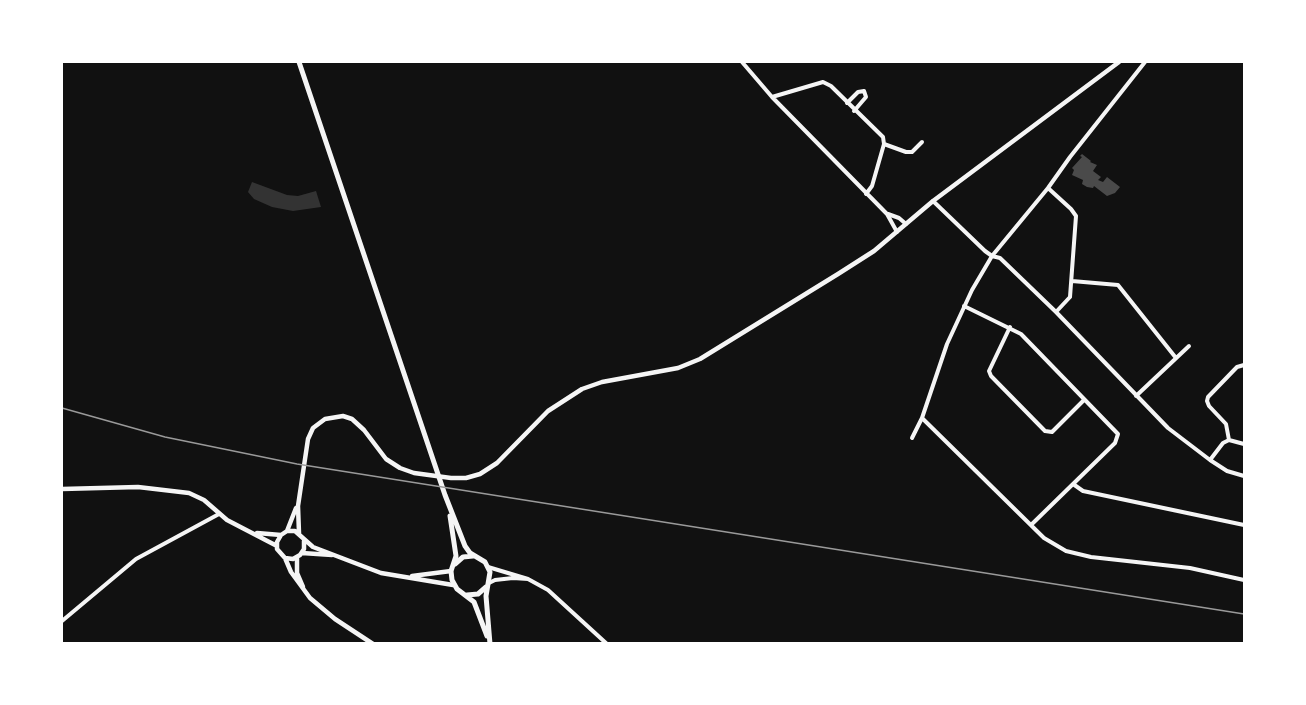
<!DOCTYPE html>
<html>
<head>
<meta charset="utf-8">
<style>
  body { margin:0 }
  #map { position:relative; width:1306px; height:705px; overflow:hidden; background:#111; font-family:Signika,sans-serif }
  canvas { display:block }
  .frame { position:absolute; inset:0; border:63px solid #fff; pointer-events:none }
</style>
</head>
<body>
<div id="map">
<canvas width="1306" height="705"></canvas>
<div class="frame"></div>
</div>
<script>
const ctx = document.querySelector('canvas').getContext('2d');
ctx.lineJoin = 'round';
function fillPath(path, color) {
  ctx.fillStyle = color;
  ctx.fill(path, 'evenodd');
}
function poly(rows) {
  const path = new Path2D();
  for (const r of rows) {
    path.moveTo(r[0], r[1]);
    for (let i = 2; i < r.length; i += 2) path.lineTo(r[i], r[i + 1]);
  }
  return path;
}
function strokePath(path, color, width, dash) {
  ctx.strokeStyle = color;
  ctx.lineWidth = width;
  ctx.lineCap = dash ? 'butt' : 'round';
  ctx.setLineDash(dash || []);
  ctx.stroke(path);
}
fillPath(poly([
  [252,182,287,195,298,196,316,191,321,207,293,211,272,207,254,199,248,192]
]), '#333');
fillPath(poly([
  [1082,154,1091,161,1090,162,1097,165,1093,171,1101,177,1098,180,1103,182,1107,177,1120,187,1115,193,1107,196,1094,186,1093,188,1087,187,1082,184,1083,180,1072,175,1074,170,1072,168,1082,157,1080,156]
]), '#4a4a4a');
strokePath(poly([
  [742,62,772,97,887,214,897,232],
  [772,97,823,82,831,86,883,137,884,144,872,186,866,194],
  [847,103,858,92,864,91,866,97,854,111],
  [884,144,906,152,912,152,922,142],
  [1048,188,1071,209,1076,216,1070,297,1056,312],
  [933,201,985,251,992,256,1000,258,1056,312,1168,428,1210,460,1227,471,1244,476],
  [888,214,899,218,906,224],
  [1072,281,1118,285,1176,358],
  [964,306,1021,334,1118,434,1115,443,1031,525],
  [1010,327,989,371,991,376,1045,431,1052,432,1084,400],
  [1136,396,1189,346],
  [922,418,1044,538,1066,551,1091,557,1190,568,1244,580],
  [912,438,922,418,947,344,972,290,992,256,1048,188,1070,157,1145,62],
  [1229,440,1226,424,1209,406,1207,401,1208,397,1237,367,1244,365],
  [1210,460,1223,443,1229,440,1244,444],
  [1073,484,1083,491,1244,525],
  [488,567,528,579,513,578,495,580,489,583],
  [528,579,548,590,607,644],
  [62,621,136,559,219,514]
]), '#f5f5f5', 4);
strokePath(poly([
  [62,489,138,487,189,493,204,500,227,520,277,546],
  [287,531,296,508],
  [257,533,281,535],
  [299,533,298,506,308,439,313,428,325,419,343,416,352,419,364,430,386,459,400,468,414,473,451,478,466,478,480,474,497,463,548,411,582,389,602,382,678,368,700,359,838,274,874,251,933,201,1119,62],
  [302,553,332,555],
  [297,557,297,573,303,587],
  [285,558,293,559,300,555,304,549,304,541],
  [412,576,451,571],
  [373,644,335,619,310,598,291,572,285,558,277,549,277,542,281,535,287,531,295,531,313,547,381,573,453,585]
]), '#f5f5f5', 4.5);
strokePath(poly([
  [299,62,445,495,465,546,470,553,485,562,490,572,486,596,490,644],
  [450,516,456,556,451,571,452,580,457,589,474,602,487,636],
  [455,564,463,557,473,556],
  [467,595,478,594,486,587]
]), '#f5f5f5', 5);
strokePath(poly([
  [62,408,165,437,297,464,1244,614]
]), '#9a9a9a', 1.5);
</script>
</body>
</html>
